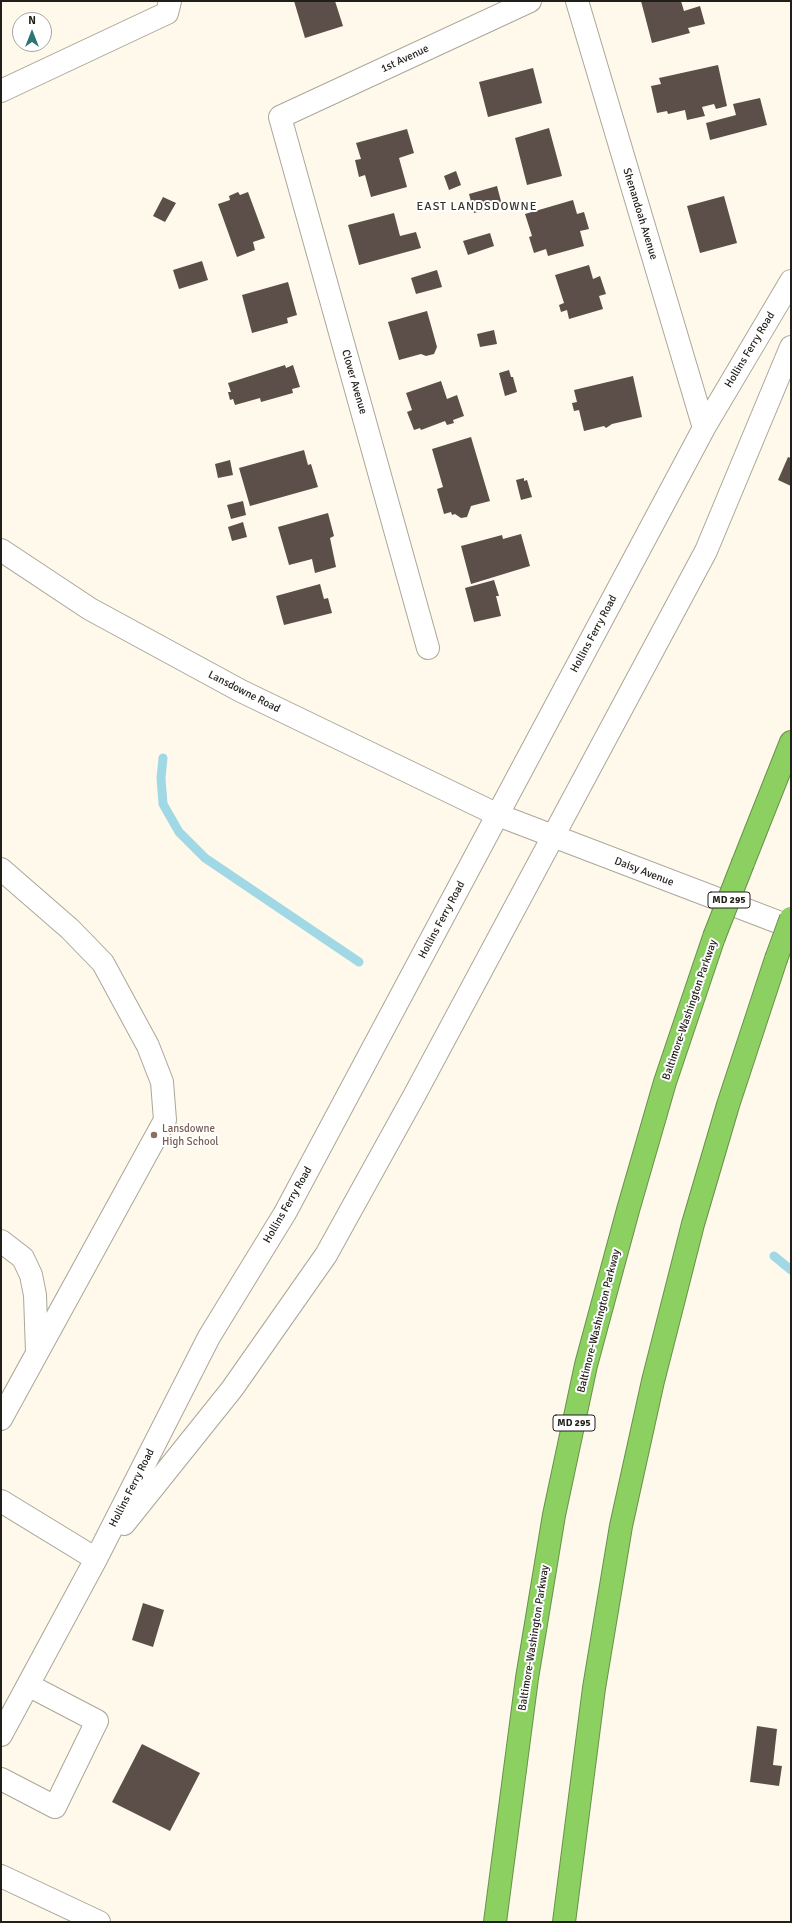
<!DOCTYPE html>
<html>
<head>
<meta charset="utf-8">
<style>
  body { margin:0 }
  #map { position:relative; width:792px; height:1923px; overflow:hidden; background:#fff9eb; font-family:Signika,sans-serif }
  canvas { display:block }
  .frame { position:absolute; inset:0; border:2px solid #211f1a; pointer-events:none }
  .north { position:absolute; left:12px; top:12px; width:40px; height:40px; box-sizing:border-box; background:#fff; border:1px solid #a6a5a3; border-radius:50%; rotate:0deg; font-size:11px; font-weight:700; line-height:16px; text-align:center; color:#211f1a }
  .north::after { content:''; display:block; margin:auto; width:14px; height:18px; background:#2c7674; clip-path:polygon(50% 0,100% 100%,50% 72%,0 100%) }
</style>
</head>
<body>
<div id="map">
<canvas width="792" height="1923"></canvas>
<div class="frame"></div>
<div class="north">N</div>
</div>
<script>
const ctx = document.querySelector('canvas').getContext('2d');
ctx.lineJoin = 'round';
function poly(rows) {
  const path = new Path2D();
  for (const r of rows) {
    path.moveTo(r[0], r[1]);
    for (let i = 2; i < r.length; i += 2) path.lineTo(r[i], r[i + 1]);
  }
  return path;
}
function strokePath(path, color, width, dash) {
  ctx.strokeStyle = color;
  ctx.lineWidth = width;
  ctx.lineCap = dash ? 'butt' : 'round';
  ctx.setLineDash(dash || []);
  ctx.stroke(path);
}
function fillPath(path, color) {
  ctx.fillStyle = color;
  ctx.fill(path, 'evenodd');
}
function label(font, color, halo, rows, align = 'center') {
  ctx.font = font + ' Signika,sans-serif';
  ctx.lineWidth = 4;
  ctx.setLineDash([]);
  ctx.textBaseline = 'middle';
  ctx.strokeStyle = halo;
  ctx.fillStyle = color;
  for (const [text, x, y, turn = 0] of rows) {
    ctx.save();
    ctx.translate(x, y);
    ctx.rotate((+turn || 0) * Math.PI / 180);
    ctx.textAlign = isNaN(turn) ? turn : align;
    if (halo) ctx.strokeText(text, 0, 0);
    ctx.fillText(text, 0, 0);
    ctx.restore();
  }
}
strokePath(poly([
  [163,758,161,778,163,804,179,832,205,858,359,962],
  [774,1256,791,1270]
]), '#a0d9e5', 9);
fillPath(poly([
  [294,1,335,1,343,26,305,38],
  [641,1,681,1,684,11,700,6,705,24,688,28,690,33,652,43],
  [718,65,727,106,716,109,714,104,702,107,705,116,687,120,685,110,668,114,667,111,657,113,651,86,661,84,659,78],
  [533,68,542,103,488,117,479,82],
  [760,98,767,125,710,140,706,123,736,115,733,104],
  [549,128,562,176,527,185,515,138],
  [407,129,414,153,399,158,407,187,371,197,365,175,359,177,355,160,361,159,356,143],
  [456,171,461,185,449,190,444,176],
  [497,186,502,205,474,213,469,194],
  [238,192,240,195,248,192,265,238,253,242,255,250,237,257,218,204,230,200,229,196],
  [724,196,737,243,700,253,687,206],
  [163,197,176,203,165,222,153,216],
  [573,200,577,214,584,212,589,229,580,231,584,246,548,256,546,249,534,253,529,237,532,236,525,214],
  [394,213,400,236,416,232,421,248,359,265,348,225],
  [490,233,494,246,468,255,463,241],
  [202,261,208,280,179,289,173,270],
  [589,265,593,279,600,276,606,294,599,296,603,309,569,319,567,310,561,312,559,305,564,303,555,275],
  [437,270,442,287,416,294,411,278],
  [288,282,297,315,287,318,288,323,252,333,242,295],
  [427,311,437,347,434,354,426,356,421,354,399,360,388,322],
  [494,330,497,344,480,347,477,334],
  [285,365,286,368,293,365,300,387,292,389,293,393,261,402,260,398,235,405,233,399,230,400,228,392,231,392,228,383],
  [509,370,511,377,513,377,517,392,505,396,499,373],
  [633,376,642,417,612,424,606,428,604,426,584,431,579,410,574,411,572,403,577,402,574,390],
  [441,381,447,399,457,395,464,416,453,420,454,423,447,425,445,421,421,430,420,428,414,430,407,412,412,410,406,393],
  [471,437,490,501,471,506,467,517,461,518,455,514,452,515,451,512,444,514,437,489,443,487,432,449],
  [304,450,308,465,311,464,318,487,250,506,239,468],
  [788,457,791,458,791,486,778,480],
  [230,460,233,475,218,478,215,464],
  [524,478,524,481,527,480,532,497,521,500,516,480],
  [243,501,246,515,231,519,227,505],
  [328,513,334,536,330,538,336,567,315,573,312,559,289,565,278,527],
  [243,522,247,537,232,541,228,527],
  [521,534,530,566,471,584,461,546,502,535,503,539],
  [494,580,499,596,496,596,501,616,474,622,465,588],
  [320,584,324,599,328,598,332,613,284,625,276,596],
  [143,1603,164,1610,153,1647,132,1640],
  [757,1726,777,1729,773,1765,782,1766,779,1786,750,1782],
  [142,1744,200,1773,170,1831,112,1802]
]), '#5c4e49');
const minor = poly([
  [577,1,704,428],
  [1,91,167,13,170,1],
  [1,550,90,609,241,691,498,815,791,927],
  [428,648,280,117,530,1],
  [1,869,70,929,103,963,148,1046,162,1082,165,1120,1,1419],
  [1,1241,23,1258,31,1275,35,1295,37,1352],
  [1,1501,96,1559],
  [124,1524,232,1389,326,1255,414,1096,706,551,791,347],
  [1,1735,96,1559,209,1337,285,1213,704,428,791,281],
  [1,1779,55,1807,97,1721,28,1685],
  [1,1876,99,1922]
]);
const highway = poly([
  [743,863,791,742],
  [495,1922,527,1678,554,1515,586,1365,628,1210,665,1082,714,937],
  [564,1922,594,1688,621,1526,653,1381,693,1224,728,1105,776,959]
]);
strokePath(minor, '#aba699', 24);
strokePath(highway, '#679249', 24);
strokePath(minor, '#fff', 22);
strokePath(highway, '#8cd062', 22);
const highwayBridge = poly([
  [714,937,743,863],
  [776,959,791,918]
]);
strokePath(highwayBridge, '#679249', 24, []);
strokePath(highwayBridge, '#8cd062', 22);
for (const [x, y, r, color] of [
  [154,1135,4,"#8d6e63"]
]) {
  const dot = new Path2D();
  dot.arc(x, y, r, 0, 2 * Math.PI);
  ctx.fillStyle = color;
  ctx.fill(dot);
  strokePath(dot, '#fff', 1.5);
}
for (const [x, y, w] of [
  [729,900,42],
  [574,1423,42]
]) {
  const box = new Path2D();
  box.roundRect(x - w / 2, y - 8, w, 16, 3);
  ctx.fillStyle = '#fff';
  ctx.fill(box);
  strokePath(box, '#211f1a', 1);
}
label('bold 10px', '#211f1a', null, [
  ["MD 295",729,900],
  ["MD 295",574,1423]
]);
label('11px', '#211f1a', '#fff', [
  ["1st Avenue",405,59,-25],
  ["Shenandoah Avenue",640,214,73],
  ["Hollins Ferry Road",750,350,-59],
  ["Clover Avenue",354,382,74],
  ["Hollins Ferry Road",594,634,-62],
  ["Lansdowne Road",244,692,27],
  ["Daisy Avenue",644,872,21],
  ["Hollins Ferry Road",442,920,-62],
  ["Baltimore-Washington Parkway",690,1010,-71],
  ["Hollins Ferry Road",288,1205,-60],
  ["Baltimore-Washington Parkway",599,1321,-76],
  ["Hollins Ferry Road",132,1488,-63],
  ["Baltimore-Washington Parkway",534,1638,-81]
]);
label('11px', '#785e54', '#fff', [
  ["Lansdowne",162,1129],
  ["High School",162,1142]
], 'left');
ctx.letterSpacing = '1px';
label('12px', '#373227', '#fff', [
  ["EAST LANDSDOWNE",477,207]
]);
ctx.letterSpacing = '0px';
</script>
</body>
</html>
